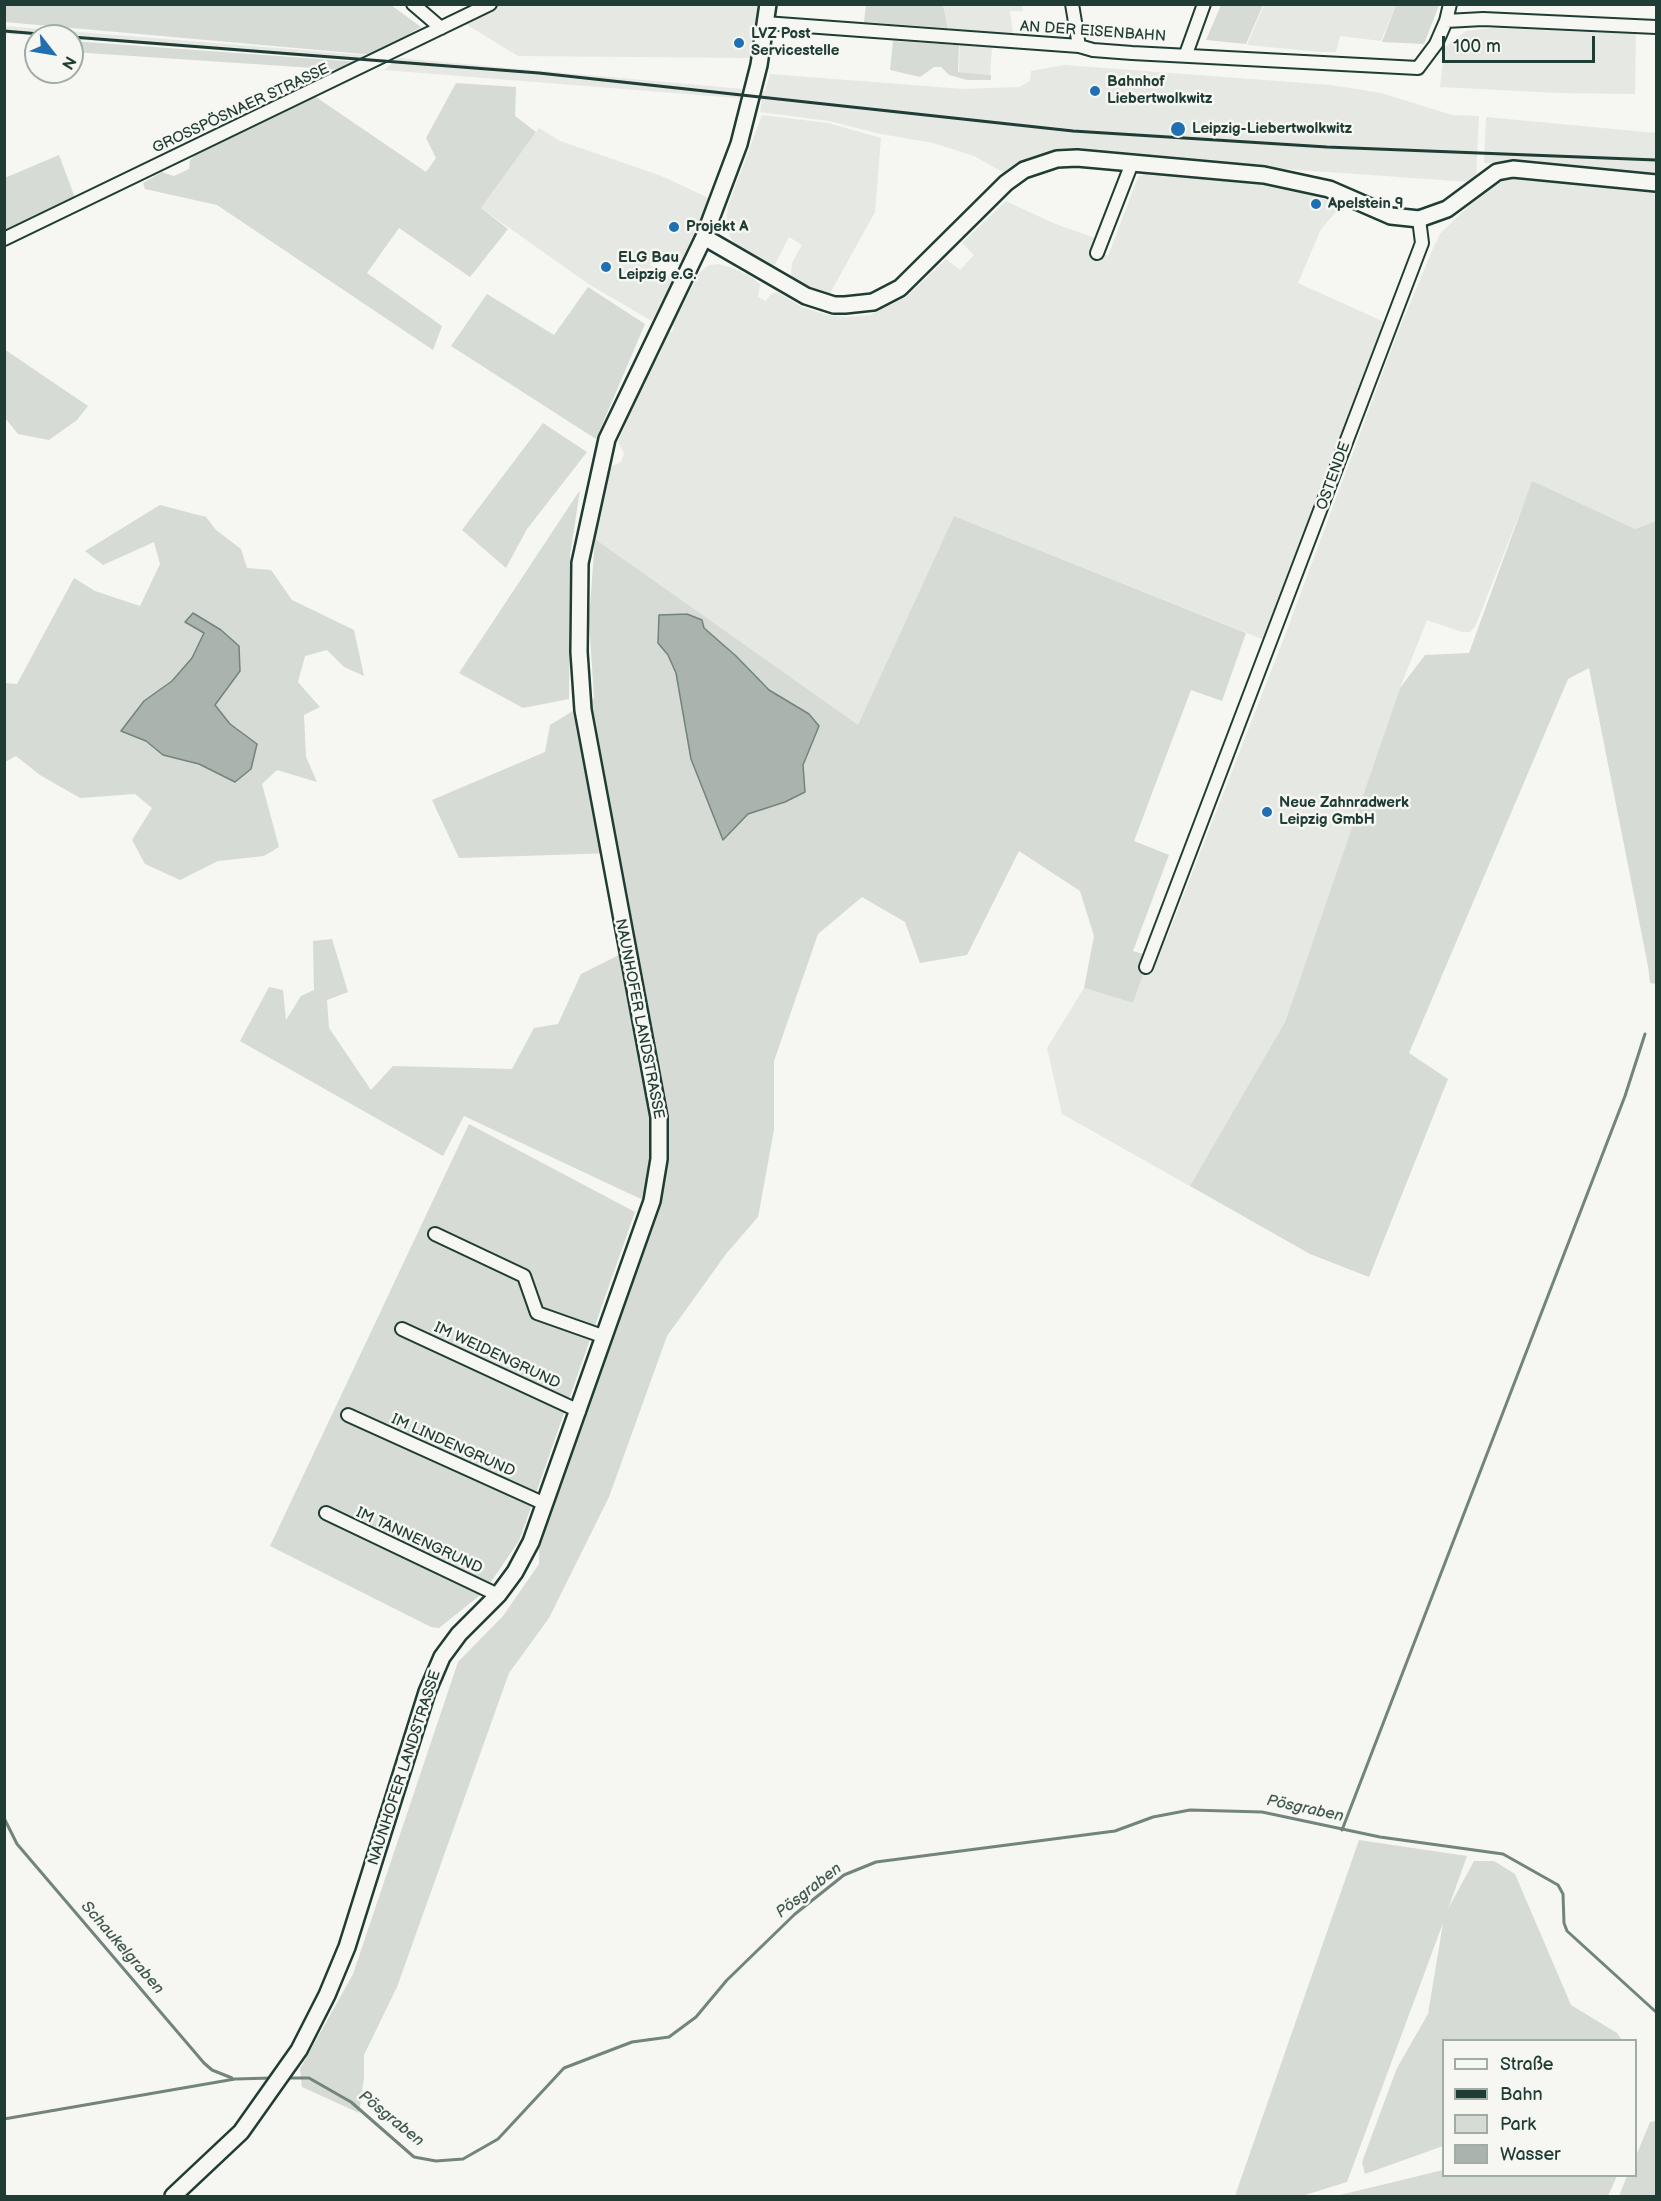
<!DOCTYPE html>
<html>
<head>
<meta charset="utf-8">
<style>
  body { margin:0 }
  #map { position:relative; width:1661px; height:2201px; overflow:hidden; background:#f6f6f2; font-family:"Balsamiq Sans",sans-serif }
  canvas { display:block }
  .frame { position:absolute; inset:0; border:6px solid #1f3d34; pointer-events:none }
  .legend { position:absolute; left:1442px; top:2039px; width:195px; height:138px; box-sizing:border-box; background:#f6f6f2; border:2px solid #a0aca6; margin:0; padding:8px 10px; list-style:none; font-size:18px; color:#1f3d34 }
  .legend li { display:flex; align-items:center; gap:12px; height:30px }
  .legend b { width:30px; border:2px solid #a0aca6 }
  .north { position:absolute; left:24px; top:24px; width:60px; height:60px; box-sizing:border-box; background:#f6f6f2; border:2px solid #a0aca6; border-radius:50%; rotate:121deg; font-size:16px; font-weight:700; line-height:24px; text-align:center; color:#1f3d34 }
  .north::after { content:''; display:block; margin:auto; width:21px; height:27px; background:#1f6fb2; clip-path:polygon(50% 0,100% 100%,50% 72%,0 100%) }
  .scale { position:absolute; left:1442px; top:36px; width:153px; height:27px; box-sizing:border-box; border:3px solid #1f3d34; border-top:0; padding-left:8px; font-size:18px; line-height:21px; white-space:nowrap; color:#1f3d34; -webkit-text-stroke:4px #f6f6f2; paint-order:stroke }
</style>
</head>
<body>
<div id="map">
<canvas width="1661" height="2201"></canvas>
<div class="frame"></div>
<ul class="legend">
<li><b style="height:8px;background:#f6f6f2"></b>Straße</li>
<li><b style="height:8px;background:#1f3d34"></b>Bahn</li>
<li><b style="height:16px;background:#d6dbd6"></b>Park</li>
<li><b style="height:16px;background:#aab3ae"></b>Wasser</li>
</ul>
<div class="north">N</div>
<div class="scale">100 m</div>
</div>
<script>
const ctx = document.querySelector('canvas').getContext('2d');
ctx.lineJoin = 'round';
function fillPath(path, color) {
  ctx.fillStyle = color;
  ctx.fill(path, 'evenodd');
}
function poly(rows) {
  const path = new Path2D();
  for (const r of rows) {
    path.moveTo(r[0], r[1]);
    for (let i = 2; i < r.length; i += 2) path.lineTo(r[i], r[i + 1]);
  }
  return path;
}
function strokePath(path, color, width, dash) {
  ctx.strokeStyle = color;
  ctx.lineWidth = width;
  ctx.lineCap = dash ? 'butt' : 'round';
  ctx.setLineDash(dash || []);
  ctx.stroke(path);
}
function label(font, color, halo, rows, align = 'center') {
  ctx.font = font + ' "Balsamiq Sans",sans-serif';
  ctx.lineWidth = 5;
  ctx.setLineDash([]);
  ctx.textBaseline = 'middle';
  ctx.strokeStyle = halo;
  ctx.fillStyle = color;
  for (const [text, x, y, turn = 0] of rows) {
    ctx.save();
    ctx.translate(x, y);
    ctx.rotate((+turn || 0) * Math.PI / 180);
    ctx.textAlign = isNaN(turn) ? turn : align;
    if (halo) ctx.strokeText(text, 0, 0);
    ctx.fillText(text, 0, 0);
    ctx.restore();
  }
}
fillPath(poly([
  [501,5,760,5,753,58,518,56,462,22],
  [943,5,1022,5,1023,11,1010,11,1013,35,949,30],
  [1264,5,1265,4,1396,5,1381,41,1340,36,1336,52,1321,52,1247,45],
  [4,26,376,56,370,62,72,39,72,36,5,34],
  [1491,28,1636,34,1635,94,1560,93,1440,87,1445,47,1466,31],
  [960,43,992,47,990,75,959,72],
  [398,58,765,91,770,74,963,89,1019,87,1030,81,1031,71,1064,65,1331,85,1381,93,1452,115,1479,116,1476,177,1470,182,1072,154,1010,176,974,156,933,143,881,134,829,121,760,112,762,100,384,70],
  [762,115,828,123,881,138,875,212,828,297,791,276,792,263,802,245,789,237,773,268,740,249,730,237,726,222,728,206],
  [1486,117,1656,133,1656,174,1484,163],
  [539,128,560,141,659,175,711,199,679,266,656,256,650,265,669,275,673,280,652,321,590,285,481,208],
  [1147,172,1263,184,1303,192,1342,205,1321,229,1298,283,1391,325,1272,643,954,516,858,726,595,539,610,467,621,462,624,453,618,442,649,367,660,355,667,332,672,332,674,327,672,325,700,272,709,265,719,264,735,269,750,276,760,284,758,297,766,301,771,294,777,292,802,307,827,315,847,317,870,315,906,297,946,259,960,270,974,255,962,243,1006,201,1053,223,1095,238,1091,250,1108,256,1138,177],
  [1514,178,1656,192,1656,521,1635,529,1532,482,1475,627,1470,632,1462,632,1427,620,1400,688,1290,1013,1190,1186,1062,1114,1047,1048,1084,988,1133,1003,1146,967,1168,935,1284,638,1396,337,1434,246,1440,234,1485,190,1500,180]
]), '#e6e8e4');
fillPath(poly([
  [4,5,391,5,421,27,374,55,5,22],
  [866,5,943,5,948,28,864,22],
  [1221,5,1263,5,1246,44,1206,40],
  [1396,5,1439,5,1424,44,1382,42],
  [72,41,360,62,344,70,72,52],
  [893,41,959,45,958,72,991,75,991,80,967,80,949,75,941,67,934,67,920,77,890,70],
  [456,83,516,87,515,116,536,132,481,208,508,229,470,277,399,228,367,273,442,326,433,350,217,205,145,189,143,183,162,172,174,176,189,169,190,160,197,153,313,95,426,172,436,158,426,138],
  [59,155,75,198,5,232,4,175,7,177],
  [588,287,645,324,596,439,451,346,487,294,554,335],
  [4,349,88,406,77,420,49,440,18,434,5,418],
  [543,423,587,452,527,529,506,568,462,530],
  [1532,481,1635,529,1656,521,1656,984,1650,983,1648,966,1589,668,1568,679,1409,1053,1448,1079,1369,1277,1310,1254,1190,1186,1286,1020,1400,688,1425,655,1469,653],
  [580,490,570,556,569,699,523,708,459,673],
  [160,505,206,517,216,530,241,549,247,568,271,570,292,600,354,630,364,676,344,667,327,650,305,656,298,682,320,707,304,715,306,757,317,782,277,770,262,784,279,847,264,856,218,861,180,880,145,864,132,840,152,808,135,794,80,798,40,775,16,756,5,762,5,683,17,684,74,578,95,591,140,606,160,564,154,542,103,565,85,551],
  [204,633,226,690,215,705,230,724,257,744,236,782,199,764,163,755,146,741,121,731,144,701,172,681,192,658],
  [954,516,1246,633,1222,701,1191,690,1134,841,1169,855,1133,951,1150,956,1133,1003,1084,988,1094,936,1080,891,1019,851,967,955,920,963,905,922,862,897,818,934,774,1061,774,1130,758,1217,726,1254,667,1336,609,1497,549,1618,509,1673,397,1987,364,2055,364,2078,359,2113,302,2087,300,2069,353,1974,458,1662,503,1616,539,1564,539,1505,643,1200,464,1116,443,1156,240,1041,269,987,283,990,286,1020,301,996,314,990,313,941,332,939,348,992,327,1000,329,1028,371,1090,393,1066,512,1069,534,1028,558,1024,581,974,635,947,614,853,459,858,432,800,545,752,550,725,594,698,589,620,595,539,858,725],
  [469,1124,635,1212,519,1541,484,1592,439,1628,431,1627,270,1546],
  [1359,1840,1467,1856,1448,1909,1474,1861,1494,1861,1515,1874,1571,2005,1617,2033,1622,2040,1444,2040,1443,2146,1365,2174,1362,2162,1397,2068,1428,2014,1443,1923,1347,2182,1302,2196,1235,2196],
  [1656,2121,1656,2196,1619,2196,1627,2176,1636,2176,1636,2156,1650,2122],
  [1443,2170,1444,2176,1617,2176,1608,2196,1336,2196]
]), '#d6dbd6');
const water = poly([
  [193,613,221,630,239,646,240,671,215,705,230,724,257,744,251,769,235,782,199,764,163,755,146,741,121,731,144,701,172,681,192,658,204,633,185,622,193,613],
  [687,614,702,620,704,628,736,656,769,690,809,714,819,726,803,765,805,792,785,802,748,814,723,840,691,759,676,673,668,655,658,643,659,615,687,614]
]);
fillPath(water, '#aab3ae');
strokePath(water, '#72847d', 1.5);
strokePath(poly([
  [4,1818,17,1844,204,2063,212,2070,232,2078],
  [1342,1830,1625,1096,1645,1034],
  [285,2078,309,2078,351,2102,414,2157,436,2161,463,2159,498,2139,564,2068,632,2042,669,2037,696,2017,727,1980,795,1914,844,1875,876,1862,1115,1831,1153,1817,1190,1810,1262,1812,1380,1837,1503,1854,1558,1885,1563,1894,1564,1923,1567,1931,1656,2012],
  [4,2119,235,2079,272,2078]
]), '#72847d', 3);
const minor = poly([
  [413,4,441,28],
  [1072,4,1079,46],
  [1446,21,1450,4],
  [765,23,1079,46,1093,50,1132,53,1418,68,1436,44,1446,21,1483,19,1656,27],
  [1186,54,1204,4],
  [4,239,490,4],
  [1097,253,1132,163],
  [1146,967,1422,243,1419,219],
  [435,1234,524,1276,537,1313,605,1337],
  [402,1329,579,1411],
  [348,1415,545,1504],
  [326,1513,498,1595]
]);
const tertiary = poly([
  [704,237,806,296,834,305,845,305,873,302,900,288,1006,183,1024,170,1057,159,1077,158,1264,175,1329,189,1391,216,1419,219,1447,209,1497,172,1513,169,1656,183],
  [173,2196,241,2132,299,2050,327,1995,347,1947,427,1692,442,1657,459,1634,498,1595,515,1572,531,1542,652,1201,659,1159,659,1117,583,710,579,652,580,563,607,439,704,237,739,144,759,65,768,4]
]);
strokePath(minor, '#1f3d34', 16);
strokePath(tertiary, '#1f3d34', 20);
strokePath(minor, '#f6f6f2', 12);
strokePath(tertiary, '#f6f6f2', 15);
strokePath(poly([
  [4,31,64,36],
  [72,37,539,73,1073,131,1327,147,1656,160]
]), '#1f3d34', 3);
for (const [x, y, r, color] of [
  [739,43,6,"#1f6fb2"],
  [1095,91,6,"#1f6fb2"],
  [1178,129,8,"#1f6fb2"],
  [1316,204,6,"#1f6fb2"],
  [674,227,6,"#1f6fb2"],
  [606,267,6,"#1f6fb2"],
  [1267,812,6,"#1f6fb2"]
]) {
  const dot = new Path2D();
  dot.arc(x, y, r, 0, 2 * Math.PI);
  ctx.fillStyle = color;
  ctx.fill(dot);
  strokePath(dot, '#f6f6f2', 2);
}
label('15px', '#1f3d34', '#f6f6f2', [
  ["AN DER EISENBAHN",1093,32,4],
  ["GROSSPÖSNAER STRASSE",241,109,-25],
  ["OSTENDE",1334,476,-70],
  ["NAUNHOFER LANDSTRASSE",639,1019,79],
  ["IM WEIDENGRUND",497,1356,25],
  ["IM LINDENGRUND",453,1446,24],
  ["IM TANNENGRUND",419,1541,25],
  ["NAUNHOFER LANDSTRASSE",405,1768,-72]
]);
label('bold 15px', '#1f3d34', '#f6f6f2', [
  ["LVZ Post",751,34],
  ["Servicestelle",751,51],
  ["Bahnhof",1107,82],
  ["Liebertwolkwitz",1107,99],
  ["Leipzig-Liebertwolkwitz",1192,129],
  ["Apelstein 9",1328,204],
  ["Projekt A",686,227],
  ["ELG Bau",618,258],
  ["Leipzig e.G.",618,275],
  ["Neue Zahnradwerk",1279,803],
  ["Leipzig GmbH",1279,820]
], 'left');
label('italic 16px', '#425a52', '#f6f6f2', [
  ["Pösgraben",1305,1809,12],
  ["Pösgraben",809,1891,-38],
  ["Schaukelgraben",122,1948,49],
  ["Pösgraben",391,2119,39]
]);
</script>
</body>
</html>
